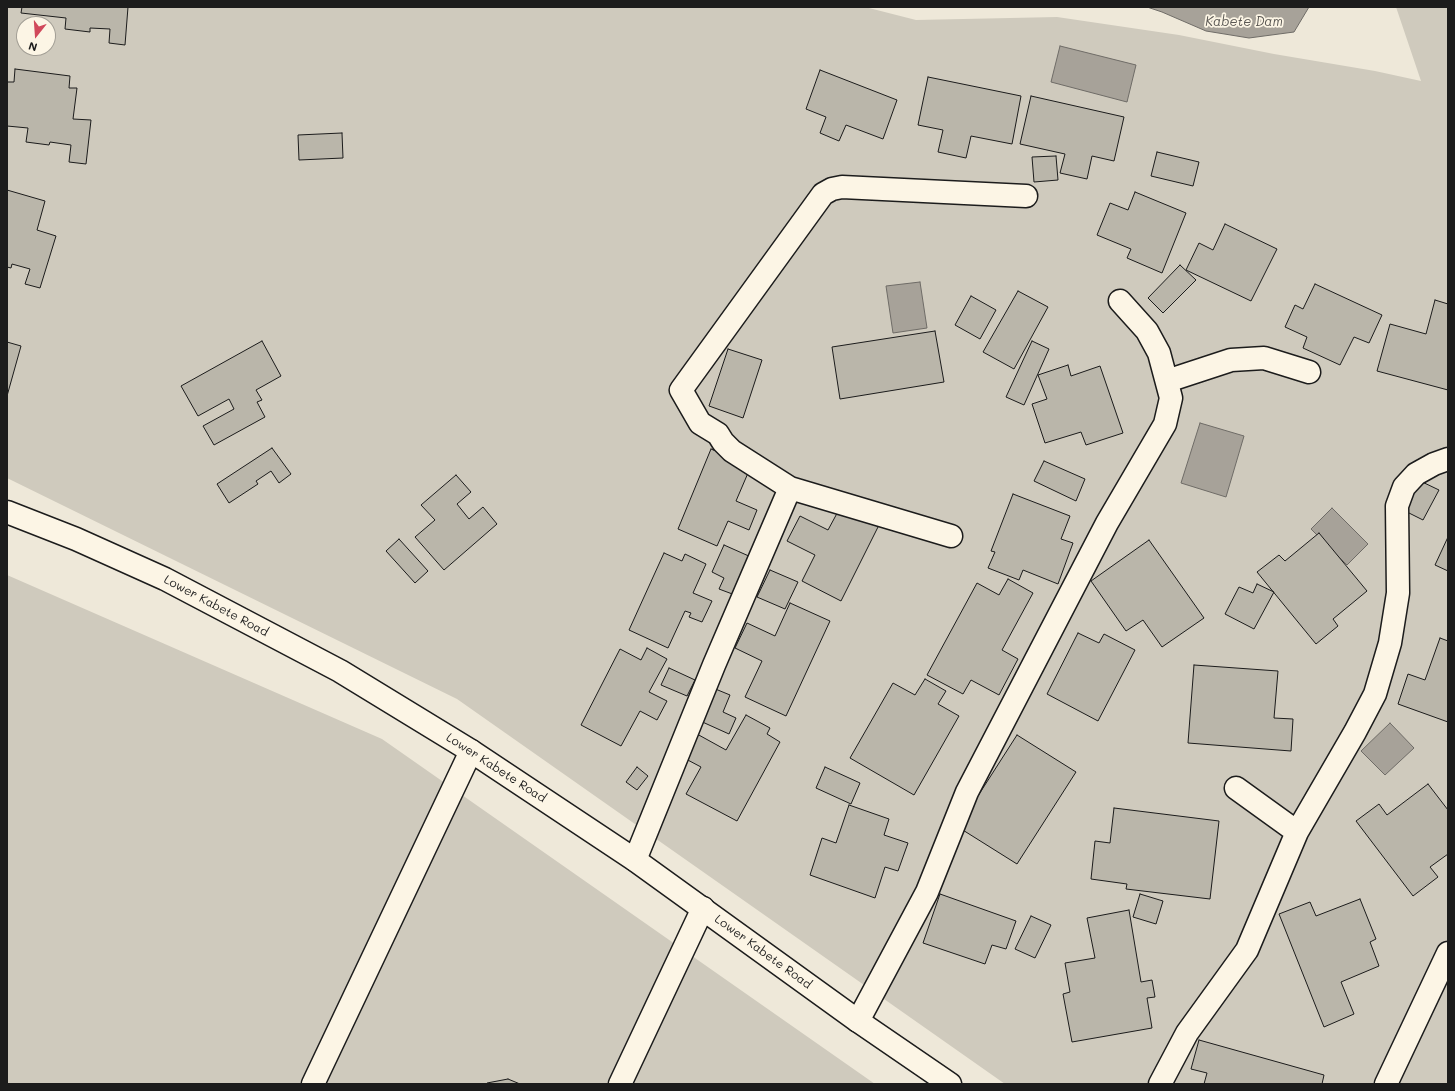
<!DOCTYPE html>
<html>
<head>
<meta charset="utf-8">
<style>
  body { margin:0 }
  #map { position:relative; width:1455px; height:1091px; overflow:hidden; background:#eee8d9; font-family:Mali,sans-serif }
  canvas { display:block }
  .frame { position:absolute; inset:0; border:8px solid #1c1c1c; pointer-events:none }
  .north { position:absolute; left:16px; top:16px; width:40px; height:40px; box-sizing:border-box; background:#fcf5e5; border:1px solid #a29e95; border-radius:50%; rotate:197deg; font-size:11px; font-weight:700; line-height:16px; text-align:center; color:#1c1c1c }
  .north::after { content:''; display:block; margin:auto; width:14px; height:18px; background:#d1495b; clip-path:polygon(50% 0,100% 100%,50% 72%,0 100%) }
</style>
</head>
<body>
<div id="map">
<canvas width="1455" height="1091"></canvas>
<div class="frame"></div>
<div class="north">N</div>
</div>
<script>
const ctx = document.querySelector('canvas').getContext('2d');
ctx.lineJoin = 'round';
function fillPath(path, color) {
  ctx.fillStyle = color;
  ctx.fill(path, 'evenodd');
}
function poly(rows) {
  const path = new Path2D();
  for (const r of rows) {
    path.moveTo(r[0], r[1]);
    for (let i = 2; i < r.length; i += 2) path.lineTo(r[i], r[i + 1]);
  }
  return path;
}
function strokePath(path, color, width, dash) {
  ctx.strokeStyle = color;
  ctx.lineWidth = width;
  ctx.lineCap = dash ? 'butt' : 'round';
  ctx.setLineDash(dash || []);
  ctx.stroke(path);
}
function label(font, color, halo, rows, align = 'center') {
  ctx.font = font + ' Mali,sans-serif';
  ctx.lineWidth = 3.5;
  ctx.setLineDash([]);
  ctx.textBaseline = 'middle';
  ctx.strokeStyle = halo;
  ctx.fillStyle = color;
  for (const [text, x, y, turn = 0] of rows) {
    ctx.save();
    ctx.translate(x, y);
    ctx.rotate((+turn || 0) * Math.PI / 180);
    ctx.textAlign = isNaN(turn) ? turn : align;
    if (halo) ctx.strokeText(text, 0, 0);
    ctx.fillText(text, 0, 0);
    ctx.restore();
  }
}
fillPath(poly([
  [7,7,865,7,916,20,1057,17,1179,35,1274,54,1375,71,1421,81,1396,7,1448,7,1448,1084,1005,1084,457,699,7,478],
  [24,24,48,24,48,48,24,48],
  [7,575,382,739,875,1084,7,1084]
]), '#cfcabd');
const water = poly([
  [1147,7,1309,7,1294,32,1249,38,1206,31,1162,12,1147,7],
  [1060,46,1136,65,1127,102,1051,82,1060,46],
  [920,282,927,328,893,333,886,286,920,282],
  [1200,423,1244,436,1226,497,1181,483,1200,423],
  [1332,508,1368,544,1347,565,1311,529,1332,508],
  [1390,723,1414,748,1385,775,1361,751,1390,723]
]);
fillPath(water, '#a7a299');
strokePath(water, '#6f6c67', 1);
const building = poly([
  [22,7,128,7,125,45,109,43,110,29,90,28,90,32,65,29,66,18,21,13,22,7],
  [15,69,70,76,69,88,77,88,73,119,91,120,86,164,69,162,71,145,50,142,49,145,26,142,28,128,7,126,7,82,14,82,15,69],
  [820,70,897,100,883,139,846,125,839,141,820,133,826,117,806,109,820,70],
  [928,77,1021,96,1012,144,971,136,966,158,938,152,943,130,918,125,928,77],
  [1031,96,1124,117,1114,161,1092,156,1087,179,1060,173,1065,154,1020,144,1031,96],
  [342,133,343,158,299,160,298,135,342,133],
  [1157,152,1199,162,1193,186,1151,176,1157,152],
  [1056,156,1058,180,1034,182,1032,157,1056,156],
  [7,190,45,201,37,230,56,236,40,288,25,284,30,269,12,264,11,268,7,267,7,190],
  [1135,192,1186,213,1162,273,1127,258,1131,249,1097,235,1110,203,1128,210,1135,192],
  [1225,224,1277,249,1251,301,1186,270,1199,243,1213,250,1225,224],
  [1180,265,1196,280,1163,313,1148,298,1180,265],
  [1315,284,1382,315,1369,343,1354,337,1340,365,1303,348,1307,337,1285,327,1295,305,1303,309,1315,284],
  [1018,291,1048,307,1014,369,983,352,1018,291],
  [971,296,996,310,980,339,955,325,971,296],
  [1435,300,1448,304,1448,390,1377,371,1390,324,1426,334,1435,300],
  [935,331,944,382,840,399,832,347,935,331],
  [262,341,281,376,256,390,262,400,257,402,265,417,214,445,203,426,234,409,229,399,198,416,181,386,262,341],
  [1032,341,1049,349,1024,405,1006,397,1032,341],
  [7,342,21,346,7,396,7,342],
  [728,349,762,360,743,418,709,406,728,349],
  [1068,365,1071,376,1100,366,1123,433,1086,445,1081,432,1045,443,1032,404,1047,399,1038,375,1068,365],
  [272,448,291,474,279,483,271,471,256,481,258,484,229,503,217,484,272,448],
  [711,449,751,466,736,501,757,510,749,530,728,521,717,546,678,529,711,449],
  [1044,461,1085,479,1076,501,1034,481,1044,461],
  [456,475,471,492,457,504,469,519,483,507,497,524,444,570,415,537,435,520,421,505,456,475],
  [1416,479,1439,490,1423,520,1401,509,1416,479],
  [1013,494,1070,516,1061,539,1073,543,1058,584,1023,570,1019,580,988,568,995,552,991,551,1013,494],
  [841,506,879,525,841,601,802,581,815,555,787,541,800,516,828,530,841,506],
  [1319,533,1367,591,1333,619,1338,626,1316,644,1257,572,1279,555,1285,561,1319,533],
  [1448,537,1448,571,1435,565,1448,537],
  [399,539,428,571,415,583,386,551,399,539],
  [1149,540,1204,618,1162,647,1143,620,1126,631,1091,581,1149,540],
  [724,545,751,557,735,595,719,589,724,578,712,572,724,545],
  [664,553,682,561,685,554,706,564,693,593,712,601,702,622,689,617,691,613,685,611,668,648,629,630,664,553],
  [770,570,798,582,785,609,757,597,770,570],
  [1008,579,1033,593,1002,650,1018,659,999,695,971,680,963,694,927,675,977,583,999,595,1008,579],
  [1257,584,1274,592,1254,629,1225,614,1239,587,1253,593,1257,584],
  [790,603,830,621,786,716,745,697,762,661,735,648,747,623,775,636,790,603],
  [1078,633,1099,643,1104,634,1135,650,1098,721,1047,694,1078,633],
  [1440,638,1448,641,1448,722,1398,704,1408,674,1425,680,1440,638],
  [647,648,667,659,649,692,667,701,657,720,640,711,621,746,581,725,620,649,641,660,647,648],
  [1194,665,1278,671,1274,718,1293,719,1291,751,1188,743,1194,665],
  [669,668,695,680,687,696,661,685,669,668],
  [925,679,946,691,938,704,959,716,914,795,850,758,893,683,915,695,925,679],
  [713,688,730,695,723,712,736,718,729,734,698,720,713,688],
  [746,715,770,728,767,734,780,742,737,821,686,794,701,767,684,758,697,734,726,750,746,715],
  [1017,735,1076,772,1017,864,958,827,1017,735],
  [637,767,648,776,637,790,626,782,637,767],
  [825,767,860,783,851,804,816,788,825,767],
  [1428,784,1448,810,1448,854,1430,867,1438,877,1413,896,1356,821,1379,804,1387,815,1428,784],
  [849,805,889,819,884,835,908,843,898,871,885,867,875,898,810,875,822,838,836,843,849,805],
  [1114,808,1219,821,1210,899,1126,889,1127,884,1091,879,1095,841,1110,843,1114,808],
  [940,894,1016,921,1006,949,992,945,985,964,923,943,940,894],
  [1140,894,1163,901,1156,924,1133,917,1140,894],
  [1360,899,1376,939,1370,942,1379,966,1341,982,1354,1014,1324,1027,1279,914,1310,902,1316,916,1360,899],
  [1129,910,1141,982,1152,980,1155,997,1147,998,1152,1028,1072,1042,1063,994,1070,992,1065,963,1095,958,1087,918,1129,910],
  [1031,916,1051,925,1035,958,1015,949,1031,916],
  [1199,1040,1324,1075,1322,1084,1204,1084,1207,1073,1191,1069,1199,1040],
  [508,1079,520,1084,486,1084,487,1083,508,1079]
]);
fillPath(building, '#bab6aa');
strokePath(building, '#1c1c1c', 1);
const minor = poly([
  [1167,381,1231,360,1264,358,1309,372],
  [951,536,790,488,732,451,723,442,718,434,700,423,681,390,823,194,832,189,842,187,1026,196],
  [1236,788,1297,832],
  [635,860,714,665,790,488],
  [858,1021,927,892,967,792,1107,523,1165,424,1171,398,1159,353,1147,331,1120,301],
  [313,1084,471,751],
  [620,1084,703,908],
  [1160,1084,1187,1033,1247,950,1297,832,1355,732,1375,694,1390,643,1398,593,1397,506,1404,487,1416,474,1434,464,1448,459],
  [1386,1084,1448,953]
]);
const major = poly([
  [7,512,76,539,165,579,340,671,471,751,635,860,858,1021,950,1084]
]);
strokePath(minor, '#1c1c1c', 25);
strokePath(major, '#1c1c1c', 25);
strokePath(minor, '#fcf5e5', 22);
strokePath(major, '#fcf5e5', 22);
label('12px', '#1c1c1c', '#fcf5e5', [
  ["Lower Kabete Road",216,606,28],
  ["Lower Kabete Road",496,768,33],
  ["Lower Kabete Road",763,952,36]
]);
label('italic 13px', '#5b5854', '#fcf5e5', [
  ["Kabete Dam",1244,22]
]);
</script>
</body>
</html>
